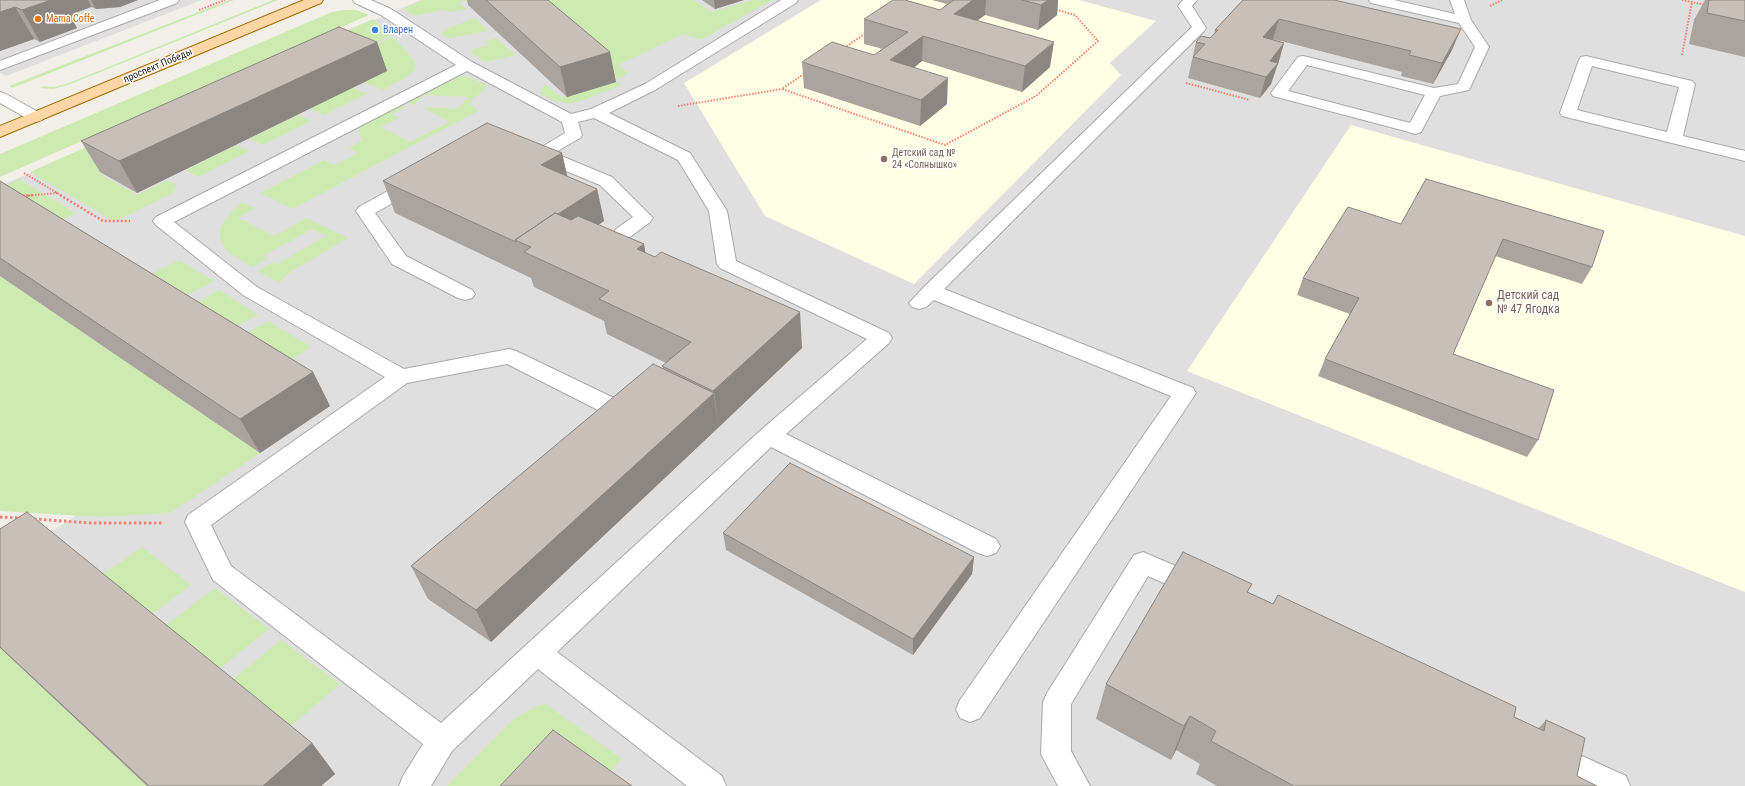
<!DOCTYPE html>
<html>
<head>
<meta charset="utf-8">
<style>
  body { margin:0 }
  canvas { display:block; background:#f2efe9 }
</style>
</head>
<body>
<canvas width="1745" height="786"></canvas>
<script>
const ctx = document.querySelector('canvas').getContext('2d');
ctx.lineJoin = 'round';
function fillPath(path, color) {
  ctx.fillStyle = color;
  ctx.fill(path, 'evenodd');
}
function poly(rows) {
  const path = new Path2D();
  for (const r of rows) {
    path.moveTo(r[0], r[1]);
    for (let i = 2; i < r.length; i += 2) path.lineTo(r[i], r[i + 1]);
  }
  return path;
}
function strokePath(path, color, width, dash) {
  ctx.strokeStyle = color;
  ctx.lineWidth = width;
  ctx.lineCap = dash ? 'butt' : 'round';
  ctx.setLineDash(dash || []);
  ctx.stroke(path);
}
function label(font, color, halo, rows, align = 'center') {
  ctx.font = font + ' "Roboto Condensed",sans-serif';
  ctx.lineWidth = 3;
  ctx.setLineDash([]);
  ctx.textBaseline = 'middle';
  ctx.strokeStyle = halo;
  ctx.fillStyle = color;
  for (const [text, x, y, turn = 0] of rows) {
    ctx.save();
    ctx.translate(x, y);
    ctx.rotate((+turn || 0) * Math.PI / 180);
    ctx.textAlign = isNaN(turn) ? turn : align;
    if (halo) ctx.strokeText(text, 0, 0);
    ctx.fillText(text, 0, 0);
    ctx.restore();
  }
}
fillPath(poly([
  [0,0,202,0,6,76,0,73],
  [420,0,1745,0,1745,786,13,786,0,773,0,565,178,449,0,323,0,186]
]), '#e0dfdf');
fillPath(poly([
  [821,0,1079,0,1156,21,1110,63,1121,75,914,284,765,216,684,83],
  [1351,125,1745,236,1745,592,1187,371]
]), '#ffffe5');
fillPath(poly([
  [229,0,234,0,12,88,9,86],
  [273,0,278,0,71,84,53,89,39,88,43,86,54,87,69,83],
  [422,0,468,0,459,2,466,9,451,12,441,10,415,16,403,9],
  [527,0,694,0,711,12,752,0,772,0,701,40,683,34,618,65,627,73,619,79],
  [344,10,356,10,369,15,0,177,0,154,332,12],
  [475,18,488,31,452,38,447,38,441,33,451,27],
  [373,19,390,36,321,69,97,172,137,195,167,180,176,185,173,193,118,220,112,220,30,172],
  [393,37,414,61,416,67,414,71,407,77,383,90,364,82,389,69,353,54],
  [496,38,516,55,486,62,469,52,474,49,489,45,486,41],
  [456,76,469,77,488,86,469,103,478,111,292,209,260,193,324,160,335,165,358,153,348,148,363,140,359,134,359,126,394,103,406,107,392,114,399,118,381,127,410,142,449,122,422,107,457,109,469,97,424,95,414,105,400,99],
  [615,80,621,85,589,98,570,104,552,100,540,93,541,88,547,85,561,97],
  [352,87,367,94,324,115,308,108],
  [298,115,311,121,263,145,249,139],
  [236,145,250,151,198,177,185,170],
  [19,179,76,213,55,223,0,188],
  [242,202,255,208,239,218,274,236,307,218,348,238,287,274,279,283,258,271,273,262,277,264,326,236,312,229,263,256,267,259,252,267,228,252,223,246,220,238,220,229,225,220,232,211],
  [179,260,214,281,186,296,151,274],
  [0,276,260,453,170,513,99,517,0,511],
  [219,290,258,315,236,327,197,303],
  [268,321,311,347,291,360,247,333],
  [142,547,191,585,151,615,102,575],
  [215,588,269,629,219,669,166,625],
  [281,640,340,684,290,727,232,680],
  [0,648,147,786,0,786],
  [544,703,622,759,607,775,509,786,447,786,515,718,527,711]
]), '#cdebb0');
const lane = poly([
  [160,0,179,0,177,3,0,70,0,61,160,0],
  [353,0,371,0,391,9,472,62,571,114,591,109,645,84,781,0,798,0,796,3,655,90,609,113,690,153,727,211,736,261,889,333,892,338,889,343,786,434,996,539,1000,546,996,553,987,556,978,553,771,447,557,652,722,776,726,786,687,786,538,669,452,751,431,786,399,786,403,776,423,744,213,580,185,522,188,515,385,377,243,295,156,225,153,221,156,217,456,65,381,15,355,3,353,0],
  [467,71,562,122,565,133,540,148,530,148,528,152,530,156,600,185,633,217,616,229,614,233,616,237,623,239,630,237,650,222,653,218,612,177,554,153,580,138,582,135,578,122,594,118,678,160,709,211,717,264,720,268,867,339,761,430,441,723,231,566,211,525,407,383,507,364,600,411,608,413,616,411,619,405,616,399,516,351,509,349,404,369,257,287,174,222,467,71],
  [1183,0,1197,0,1192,6,1206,28,1204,31,944,289,1193,388,1196,393,980,718,970,722,960,718,956,709,960,700,1171,396,934,300,926,307,919,309,912,307,909,303,924,287,1192,27,1178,6,1183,0],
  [1369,0,1394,0,1455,14,1450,0,1464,0,1471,20,1489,47,1469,90,1440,96,1421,132,1415,134,1409,132,1273,96,1271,93,1298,57,1303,56,1434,88,1458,84,1475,47,1459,23,1371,3,1369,0],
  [1307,65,1425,95,1410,123,1288,91,1307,65],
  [1586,56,1692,81,1695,84,1683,136,1745,151,1745,161,1562,116,1560,113,1579,60,1581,57,1586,56],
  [1592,66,1679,87,1667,132,1577,110,1592,66],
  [0,92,6,94,42,114,44,117,42,120,36,122,30,120,0,103,0,92],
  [415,178,421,179,424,183,421,187,375,213,406,256,472,290,475,294,472,298,465,300,458,298,392,264,356,211,359,207,409,179,415,178],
  [1143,552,1206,579,1210,587,1206,595,1197,598,1148,576,1071,704,1071,751,1090,786,1058,786,1041,754,1043,702,1047,693,1134,555,1143,552],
  [1551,742,1626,776,1630,786,1583,786,1540,766,1536,756,1540,746,1551,742]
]);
const primary = poly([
  [304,0,323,0,321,3,0,137,0,126,304,0]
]);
strokePath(lane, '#a9a9a9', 2);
strokePath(primary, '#a06b00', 2);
strokePath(poly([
  [1682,0,1705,5],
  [1490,6,1502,0],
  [199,10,225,0],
  [844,48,866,33],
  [1682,55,1692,2],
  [804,74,782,89,945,145,1036,96,1098,41,1075,15,1054,9],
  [1186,83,1250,100],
  [678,106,782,89],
  [24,173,62,196],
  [23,196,58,193]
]), '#fa8072', 2, [1.5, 1.5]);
strokePath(poly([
  [60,195,103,221,130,221],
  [23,196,35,195]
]), '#fa8072', 2.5, [2, 2]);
strokePath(poly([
  [0,517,19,518],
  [34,519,91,523,163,523]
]), '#fa8072', 3, [2.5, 2.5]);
fillPath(lane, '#fff');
fillPath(primary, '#fcd6a4');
fillPath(poly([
  [0,0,138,0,120,7,96,9,91,7,75,13,77,16,73,21,77,28,40,42,34,39,0,51],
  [467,0,548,0,616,82,567,97,468,5],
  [702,0,744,0,715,9],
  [932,0,1058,0,1057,15,1038,30,985,15,977,20,1050,67,1022,92,922,61,914,68,947,104,920,126,804,88,802,62,874,55,883,49,864,44,864,19,940,10,947,4],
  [1243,0,1452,50,1433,84,1401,76,1402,72,1273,39,1284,43,1278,64,1277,66,1271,84,1260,98,1188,78,1196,42,1210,38,1214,34,1215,30],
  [1705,0,1745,0,1745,57,1689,44,1694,20],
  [377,42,387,71,137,193,100,172,81,141],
  [562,153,567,176,597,189,604,221,598,225,802,348,491,642,428,599,411,566,663,368,662,366,666,363,607,334,604,321,534,287,531,278,395,213,383,181],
  [1426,179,1592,267,1582,284,1495,256,1453,354,1538,440,1527,457,1318,376,1325,359,1350,314,1297,295,1303,278,1401,224],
  [0,181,313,372,330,406,260,453,0,276],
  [0,529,312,743,335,774,321,786,147,786,0,648],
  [723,533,974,557,972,574,913,655,726,550],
  [1248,592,1538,729,1546,720,1577,776,1597,786,1217,786,1196,774,1200,764,1176,750,1171,760,1096,719,1106,684]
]), '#aba49e');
fillPath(poly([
  [51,0,88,0,91,7,75,13,77,16,73,21,77,28,40,42,22,10],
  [91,0,138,0,120,7,96,9],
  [714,0,744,0,715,9],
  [973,0,986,0,985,15,953,38,954,14],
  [1048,0,1058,0,1057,15,1038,30,1041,5],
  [15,7,34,39,0,51,0,12],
  [1279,19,1273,39,1258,58,1263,37],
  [1461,29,1452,50,1433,84,1442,63],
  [923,36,922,61,889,86,890,60],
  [377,42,387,71,137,193,119,161],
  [1054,42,1050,67,1022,92,1025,66],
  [1284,43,1278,64,1277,66,1271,84,1260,98,1270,61],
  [610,52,616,82,567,97,560,67],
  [948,78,947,104,920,126,921,100],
  [562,153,569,184,541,165],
  [597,189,604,221,545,262,531,247,518,241],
  [644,244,650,280,637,249],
  [800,312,802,348,719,427,713,391],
  [313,372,330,406,260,453,240,419],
  [714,393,719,427,491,642,476,610],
  [974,557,972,574,913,655,913,639],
  [1190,716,1176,750,1171,760,1184,726],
  [312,743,335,774,321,786,263,786]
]), '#8b8681');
const building = poly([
  [0,0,51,0,22,10,15,7,0,12,0,0],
  [486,0,548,0,610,52,560,67,486,0],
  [893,0,905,0,940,10,954,0,973,0,954,14,1054,42,1025,66,923,36,890,60,948,78,921,100,802,62,832,42,874,55,908,32,864,19,893,0],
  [1022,0,1048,0,1041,5,1022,0],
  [1243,0,1334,0,1461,29,1442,63,1409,55,1411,51,1279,19,1263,37,1284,43,1270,61,1278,63,1266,77,1193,57,1205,44,1196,42,1201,36,1210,38,1218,30,1215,30,1243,0],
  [1709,0,1745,0,1745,21,1707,13,1709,0],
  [339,27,377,42,119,161,81,141,339,27],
  [487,123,562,153,541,165,597,189,558,214,555,213,515,240,516,242,383,181,487,123],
  [1426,179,1604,231,1592,267,1503,239,1453,354,1554,390,1538,440,1325,359,1359,298,1303,278,1348,207,1401,224,1426,179],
  [0,181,313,372,240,419,0,258,0,181],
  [555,213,571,220,578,216,644,244,637,249,655,257,661,252,800,312,713,391,662,366,691,342,599,299,609,291,524,252,531,247,515,240,555,213],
  [653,364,714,393,476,610,411,566,653,364],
  [790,463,974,557,913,639,723,533,790,463],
  [27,512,312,743,263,786,149,786,0,647,0,529,27,512],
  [1183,552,1252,584,1247,592,1273,604,1278,595,1516,707,1514,717,1544,731,1546,720,1585,738,1577,776,1597,786,1294,786,1211,741,1216,731,1190,716,1184,726,1106,684,1183,552],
  [553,730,632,786,500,786,553,730]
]);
fillPath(building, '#c7bfb8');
strokePath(building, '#8b8681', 1);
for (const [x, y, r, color] of [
  [38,19,4,"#e8710a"],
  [375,30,4,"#3f7fe0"],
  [884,159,4,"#8d6e63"],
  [1489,303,4,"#8d6e63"]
]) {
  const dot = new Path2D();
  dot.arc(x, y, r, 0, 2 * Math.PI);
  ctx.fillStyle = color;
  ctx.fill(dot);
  strokePath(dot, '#fff', 1.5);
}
label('10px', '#c56008', '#fff', [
  ["Mama Coffe",46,19]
], 'left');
label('10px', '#366cbe', '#fff', [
  ["Вларен",383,30]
], 'left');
label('10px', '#222', '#fff', [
  ["проспект Победы",158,66,-23]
]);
label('10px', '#785e54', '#fff', [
  ["Детский сад №",892,153],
  ["24 «Солнышко»",892,165]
], 'left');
label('12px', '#785e54', '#fff', [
  ["Детский сад",1497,296],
  ["№ 47 Ягодка",1497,310]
], 'left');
</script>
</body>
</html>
